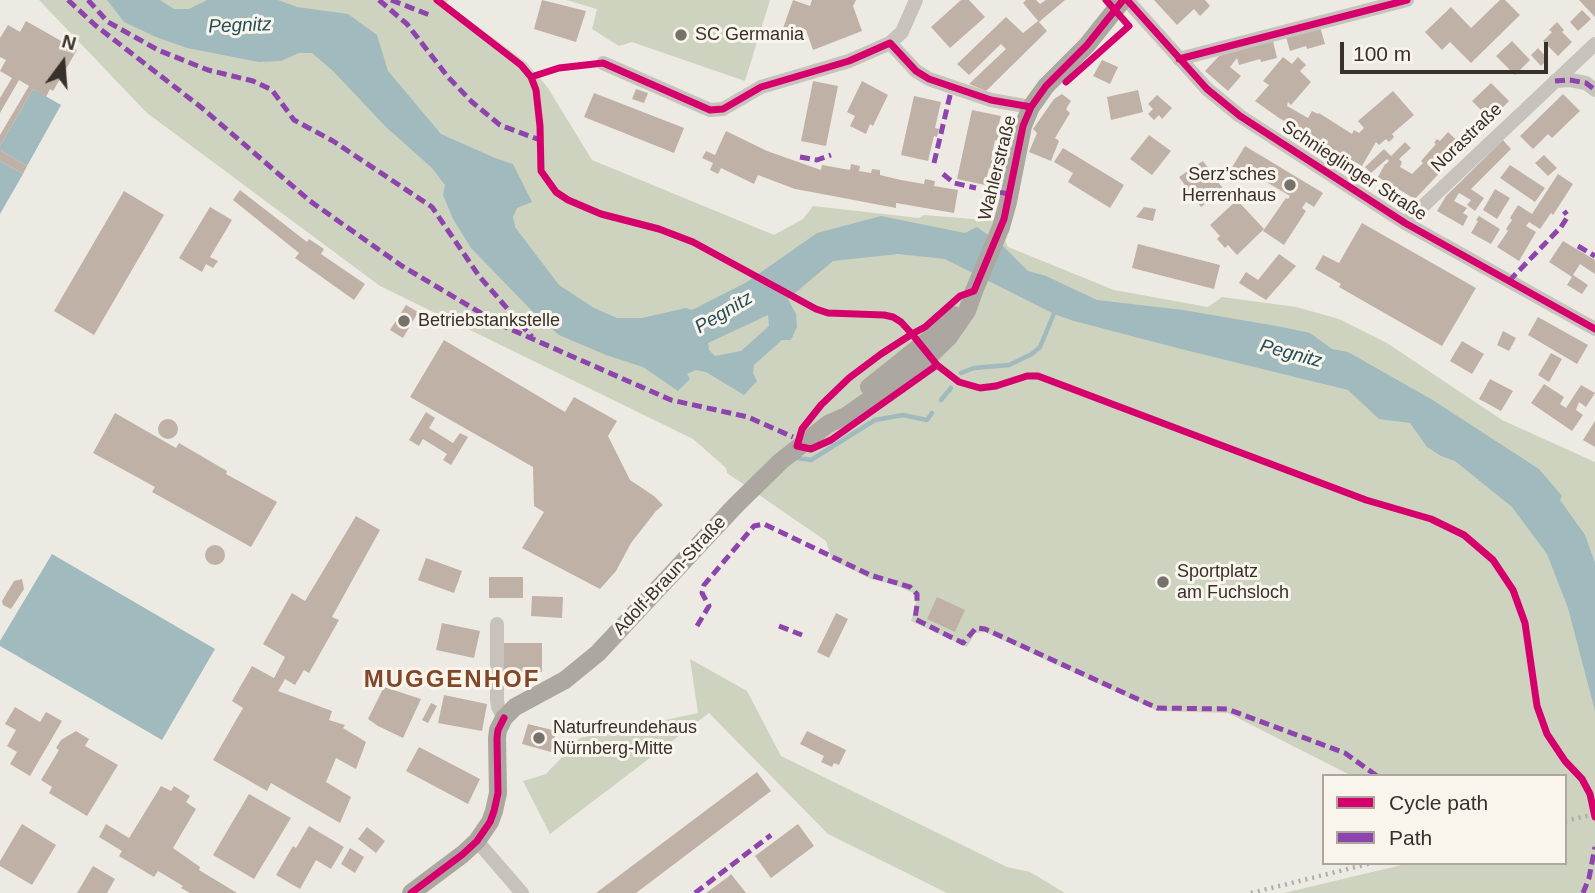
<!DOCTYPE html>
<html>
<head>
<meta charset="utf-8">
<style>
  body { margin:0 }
  #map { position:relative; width:1595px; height:893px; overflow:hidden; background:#edeae4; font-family:Helvetica,sans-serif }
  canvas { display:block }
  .legend { position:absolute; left:1322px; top:774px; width:245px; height:91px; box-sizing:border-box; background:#f9f5ec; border:2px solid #aca69f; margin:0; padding:9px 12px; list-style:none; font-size:21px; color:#38302b }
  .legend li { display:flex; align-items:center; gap:14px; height:35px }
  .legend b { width:35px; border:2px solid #aca69f }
  .north { position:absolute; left:28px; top:28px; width:70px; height:70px; -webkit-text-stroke:5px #f9f5ec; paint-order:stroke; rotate:16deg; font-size:19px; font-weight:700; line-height:28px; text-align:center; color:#38302b }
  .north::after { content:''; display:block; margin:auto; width:24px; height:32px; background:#38302b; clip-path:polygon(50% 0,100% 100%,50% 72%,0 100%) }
  .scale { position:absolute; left:1340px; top:42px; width:208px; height:32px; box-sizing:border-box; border:4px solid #38302b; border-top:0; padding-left:9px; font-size:21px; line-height:24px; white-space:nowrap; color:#38302b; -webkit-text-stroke:5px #f9f5ec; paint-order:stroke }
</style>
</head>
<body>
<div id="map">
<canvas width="1595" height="893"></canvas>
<ul class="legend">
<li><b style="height:9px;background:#d6006c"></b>Cycle path</li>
<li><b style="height:9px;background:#8e44ad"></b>Path</li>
</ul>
<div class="north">N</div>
<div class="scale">100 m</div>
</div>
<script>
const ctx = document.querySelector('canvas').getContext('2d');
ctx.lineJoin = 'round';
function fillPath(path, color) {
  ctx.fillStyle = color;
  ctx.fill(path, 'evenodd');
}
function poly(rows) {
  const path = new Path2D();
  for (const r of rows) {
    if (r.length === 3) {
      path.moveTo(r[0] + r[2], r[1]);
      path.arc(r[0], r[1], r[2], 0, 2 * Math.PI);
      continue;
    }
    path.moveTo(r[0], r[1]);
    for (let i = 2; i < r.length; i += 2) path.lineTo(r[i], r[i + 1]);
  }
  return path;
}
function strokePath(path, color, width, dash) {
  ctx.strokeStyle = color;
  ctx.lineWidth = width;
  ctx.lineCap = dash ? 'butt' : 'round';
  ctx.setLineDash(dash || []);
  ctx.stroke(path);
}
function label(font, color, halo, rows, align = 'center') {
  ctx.font = font + ' Helvetica,sans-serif';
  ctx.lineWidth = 6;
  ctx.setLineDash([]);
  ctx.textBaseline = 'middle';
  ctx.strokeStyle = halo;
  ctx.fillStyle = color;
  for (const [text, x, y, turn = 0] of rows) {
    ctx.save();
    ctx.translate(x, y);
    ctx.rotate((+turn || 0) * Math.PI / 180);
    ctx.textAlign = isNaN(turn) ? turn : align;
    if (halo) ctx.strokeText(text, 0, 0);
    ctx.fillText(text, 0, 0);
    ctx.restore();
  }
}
fillPath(poly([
  [39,0,448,0,446,3,527,63,548,88,592,160,774,235,803,219,813,206,919,218,924,215,997,221,1008,247,1114,290,1208,307,1222,297,1296,307,1339,319,1387,343,1502,420,1595,462,1595,893,1284,893,1410,863,1565,863,1565,776,1352,776,1228,713,1158,711,985,632,975,633,967,647,911,621,916,603,913,593,895,585,871,579,832,560,826,541,727,473,726,468,693,439,380,286,147,113],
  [566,0,770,0,745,81,632,42,619,46,592,29,597,9],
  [690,659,747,691,781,756,1007,867,1030,872,1065,893,947,893,828,834,709,713,550,834,523,781,546,774,580,738,698,713]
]), '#cdd3bf');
fillPath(poly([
  [107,0,160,0,174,9,189,9,207,0,278,0,297,7,348,14,377,35,388,71,441,134,495,158,513,164,532,202,517,208,513,217,515,227,559,285,594,308,617,318,642,318,686,308,692,310,747,282,817,233,881,216,965,233,977,227,1003,246,1028,271,1046,276,1097,300,1183,310,1282,327,1310,333,1332,349,1348,352,1431,399,1539,469,1562,496,1560,500,1585,535,1595,563,1595,711,1568,608,1547,554,1512,507,1455,461,1441,456,1427,447,1410,423,1379,419,1348,390,1185,350,1074,321,1054,314,945,259,898,254,833,261,788,299,796,314,797,327,791,340,782,340,754,365,753,373,757,381,744,395,706,372,696,370,687,374,690,379,678,391,643,367,606,355,559,335,534,313,471,248,453,219,443,195,445,185,432,168,386,127,333,71,312,53,299,53,281,61,259,62,187,48,156,37,124,22],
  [768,315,769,326,741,351,715,356,709,350,708,343],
  [33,89,61,105,27,166,0,150,0,146],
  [0,161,23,174,0,214],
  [52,554,215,649,162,740,0,646,0,641]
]), '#a1babe');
strokePath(poly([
  [961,373,974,368,1009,365,1032,354,1040,347,1055,311],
  [941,400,951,388],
  [797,458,811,460,875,420,903,415,927,420,932,413]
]), '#a1babe', 4.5);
fillPath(poly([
  [542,0,586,11,576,42,534,29],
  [793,0,810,6,812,0,856,0,853,6,862,31,813,50,806,30,803,29,799,40,781,34],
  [961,0,969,0,985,17,950,48,931,27],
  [1026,0,1036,0,1040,4,1046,0,1065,0,1039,22,1023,3],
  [1154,0,1205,0,1210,6,1200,16,1194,9,1177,25],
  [1500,0,1505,0,1520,15,1471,63,1450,42,1442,50,1425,32,1451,7,1471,28],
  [1579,0,1595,0,1595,17],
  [1582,10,1591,19,1578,31,1570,22],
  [1006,17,1023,33,1038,21,1047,31,986,91,969,84,1006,49,1001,44,969,75,957,64],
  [26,21,77,50,53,91,50,89,46,97,33,89,0,146,0,135,29,86,19,80,0,113,0,98,12,78,0,71,6,60,0,57,0,38,8,25,20,32],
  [1557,22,1564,30,1562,32,1572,42,1558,56,1543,41,1552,32,1549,30],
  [1320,27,1325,44,1307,49,1306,46,1290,51,1286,37],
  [1273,41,1277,58,1261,62,1260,59,1239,65,1237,58,1230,67,1241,76,1228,91,1205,71,1219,56],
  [1512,41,1530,60,1515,75,1496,56],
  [1538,48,1548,59,1541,66,1531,55],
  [1283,57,1292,64,1298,57,1306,65,1300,71,1311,82,1291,105,1288,102,1287,106,1308,118,1312,111,1318,114,1319,113,1352,134,1354,130,1359,133,1364,128,1358,121,1393,91,1414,115,1392,134,1394,137,1389,142,1386,139,1379,145,1376,142,1362,166,1279,118,1255,101,1269,85,1263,81],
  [1102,60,1118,67,1110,84,1093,76],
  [813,81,838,86,826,146,801,141],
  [862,81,888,95,873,126,870,124,866,134,850,126,855,116,847,112],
  [1491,83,1509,101,1491,120,1472,101],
  [636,89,648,93,644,103,632,99],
  [1138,90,1143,112,1111,120,1107,97],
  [594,93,684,128,674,153,584,117],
  [1062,94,1071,101,1066,109,1070,113,1055,138,1059,141,1051,161,1029,152,1037,133,1033,129,1054,99],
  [1563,94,1580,111,1552,138,1548,134,1533,149,1520,136],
  [1157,95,1172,108,1162,119,1159,115,1154,120,1148,114,1153,109,1148,104],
  [914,96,941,102,935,128,939,129,937,137,934,136,928,161,901,155],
  [972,110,1001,116,997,131,1000,132,998,141,995,140,991,160,994,161,992,169,989,168,985,185,957,179],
  [726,131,767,151,821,170,822,165,850,170,851,164,860,166,859,171,871,173,872,169,880,170,880,175,901,180,924,184,925,179,935,181,934,186,958,190,954,213,896,203,896,208,817,193,795,189,758,175,754,184,721,168,718,174,710,170,713,163,702,158,706,151,715,155],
  [1448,132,1464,147,1415,199,1378,177,1385,164,1386,164,1389,161,1387,159,1371,173,1365,167,1384,149,1391,156,1405,142,1411,148,1399,159,1402,162,1400,167,1412,174,1423,163,1421,161,1436,144,1434,143,1437,139,1440,141],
  [1149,135,1171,151,1152,175,1130,159],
  [1503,140,1511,149,1471,189,1484,198,1475,211,1467,205,1471,200,1459,193,1454,201,1467,208,1463,213,1468,216,1463,226,1437,211,1446,196],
  [1245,146,1323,193,1314,207,1306,202,1302,208,1306,211,1284,245,1263,231,1286,198,1288,199,1290,196,1248,171,1244,177,1231,169],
  [1063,148,1124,185,1110,208,1068,182,1073,173,1054,162],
  [0,150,27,166,23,174,0,161],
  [1544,155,1557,168,1548,176,1535,163],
  [1203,161,1224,190,1201,207,1179,177],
  [1510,165,1545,188,1535,202,1500,178],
  [1558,174,1573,184,1553,215,1551,213,1540,229,1529,222,1526,226,1536,232,1519,261,1497,247,1508,231,1506,229,1512,220,1510,218,1518,205,1532,214],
  [1495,189,1510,198,1497,219,1483,210],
  [240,190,307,242,309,239,324,249,321,254,365,284,354,300,295,258,299,253,233,200],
  [124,191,164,215,94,335,54,311],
  [1237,200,1264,229,1237,255,1228,245,1225,248,1217,239,1220,236,1210,225],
  [210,207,232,220,210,257,218,261,213,268,206,264,202,272,179,258],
  [1144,207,1156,209,1153,221,1136,217],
  [1479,216,1500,229,1491,244,1471,233,1478,221,1476,220],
  [1362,223,1476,288,1442,346,1339,287,1341,284,1315,269,1323,255,1339,263],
  [1563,241,1595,260,1595,274,1580,264,1573,275,1588,285,1582,294,1567,285,1572,277,1549,262],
  [1138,244,1220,265,1214,289,1132,268],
  [1279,254,1296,266,1266,300,1239,283,1246,272,1258,280],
  [406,305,418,312,403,338,390,330],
  [1538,317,1588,345,1577,364,1528,335],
  [1503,331,1516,338,1509,351,1497,345],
  [444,340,565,412,574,397,617,421,608,436,630,480,654,496,663,505,656,511,631,543,616,571,600,589,522,548,544,512,534,506,533,467,410,397],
  [1462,341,1484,354,1472,374,1450,361],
  [1551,353,1562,359,1549,382,1538,375],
  [1490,379,1513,391,1501,411,1479,399],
  [1544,384,1564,397,1560,404,1566,408,1581,385,1595,393,1586,407,1579,402,1576,410,1583,415,1572,431,1531,403],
  [426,412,435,418,429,428,453,443,460,433,468,437,451,465,443,460,447,454,423,439,419,446,409,440],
  [115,413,176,448,179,443,227,471,226,474,277,502,251,547,152,492,155,487,93,453],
  [168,429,10],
  [1595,421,1595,447,1583,440],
  [356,516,380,530,332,617,339,620,309,673,304,670,295,685,285,679,278,691,332,711,329,720,345,725,343,728,366,742,356,769,336,758,326,782,351,797,340,823,271,783,267,791,213,760,243,708,232,701,252,666,274,678,285,657,263,644,292,593,305,601],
  [215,555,10],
  [426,558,462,571,454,593,418,580],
  [489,577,523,577,523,598,489,598],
  [22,579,24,589,11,609,3,605,2,601,14,581],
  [532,596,563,597,562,618,531,616],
  [937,597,965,610,955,632,927,619],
  [836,613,848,619,829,658,817,652],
  [442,623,480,631,474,658,436,650],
  [503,643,542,643,542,672,503,672],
  [384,687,421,699,403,738,378,726,368,719],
  [444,695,487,704,482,731,438,723],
  [431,703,437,706,428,723,422,720],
  [15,707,40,722,46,712,62,721,30,776,10,764,17,752,7,746,16,730,5,724],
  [528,724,556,731,551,752,522,744],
  [76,731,89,739,85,746,118,765,87,816,49,793,52,787,41,780,59,750,56,748,61,740],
  [807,731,846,750,839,765,834,763,832,767,821,762,824,756,800,744],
  [419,747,480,779,468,804,406,771],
  [757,772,771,791,636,893,596,893],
  [161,786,171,791,174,786,190,796,186,802,196,809,173,848,200,867,199,870,237,893,190,893,181,888,183,886,158,871,154,877,119,856,122,851,99,837,106,824,129,838],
  [249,794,291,818,254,879,213,855],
  [22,824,56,845,32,885,0,866,0,861],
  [798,824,814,846,771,878,755,856],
  [309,826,344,847,331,869,316,860,300,889,276,875,293,846,296,848],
  [367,827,385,841,376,853,358,839],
  [350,848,364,857,355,873,341,864],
  [93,866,115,879,107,893,77,893],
  [731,874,746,893,706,893,728,877]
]), '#c0b1a7');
strokePath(poly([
  [1127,0,1207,89,1240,116,1405,223,1595,329],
  [890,43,902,32,916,0],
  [1179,59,1407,0],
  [603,63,710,110,723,109,761,87,849,61,890,43,916,71,929,79,991,100,1031,107],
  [1555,81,1570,80,1586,83,1595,90],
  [1405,223,1595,44],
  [497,624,497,700,498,707,504,718],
  [477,841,522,893]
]), '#c7c2bc', 14);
strokePath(poly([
  [869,387,928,340,954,315],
  [411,893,463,854,477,841,490,822,494,811,498,793,497,738,498,730,504,718,515,707,565,680,598,653,736,505,781,461,828,424,846,416,923,362,949,337,967,311,974,291,1001,227,1008,202,1023,126,1031,107,1046,86,1087,45,1123,0]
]), '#aca7a1', 18);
strokePath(poly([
  [1565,821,1595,814],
  [1251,893,1372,863]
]), '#afaba6', 4.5, [2, 5]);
strokePath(poly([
  [68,0,95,25,202,108,310,201,402,266,501,325,671,400,748,417,793,437],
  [88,0,108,22,158,50,208,70,253,81,272,90,294,120,333,141,432,207,479,276,532,337],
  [379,0,407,24,448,77,472,102,500,125,540,140],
  [391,0,432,16],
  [1555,81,1570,80,1586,83,1595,90],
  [800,157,817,160,831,155],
  [934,163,952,87],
  [943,174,954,183,976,188],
  [985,190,1010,194],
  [1578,246,1595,256],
  [1509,281,1561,227,1568,216,1564,211],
  [697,626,709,606,702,593,704,585,754,526,764,524,870,575,910,587,917,594,917,605,915,619,963,643,976,628,985,629,1157,708,1227,709,1345,753,1377,776],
  [779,626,802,635],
  [695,893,771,835],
  [1583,893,1589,878,1595,847]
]), '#8e44ad', 5, [10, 5]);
strokePath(poly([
  [437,0,521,65,531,77,536,90,540,126,541,171,556,192,568,200,601,214,659,229,693,242,816,309,828,313,884,315,893,317,901,322,912,334,937,365,959,382,980,388,996,386,1027,376,1038,376,1366,500,1431,519,1464,535,1493,560,1513,590,1525,623,1537,706,1547,734,1565,761,1582,779,1590,794,1595,817],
  [1127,0,1207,89,1240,116,1405,223,1595,329],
  [1179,59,1407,0],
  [531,77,559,68,603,63,710,110,723,109,761,87,849,61,890,43,916,71,929,79,991,100,1031,107],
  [1066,82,1129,26,1106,0],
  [937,365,831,440,811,449,797,446,802,429,821,405,849,378,881,354,912,334,925,327,960,296,974,291,1004,219,1023,126,1031,107,1046,86,1087,45,1123,0],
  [411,893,463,854,477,841,490,822,494,811,498,793,497,738,498,730,504,718]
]), '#d6006c', 7);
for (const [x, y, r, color] of [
  [681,35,7,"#77716c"],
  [1290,185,7,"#77716c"],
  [404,321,7,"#77716c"],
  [1163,582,7,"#77716c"],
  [539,738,7,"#77716c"]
]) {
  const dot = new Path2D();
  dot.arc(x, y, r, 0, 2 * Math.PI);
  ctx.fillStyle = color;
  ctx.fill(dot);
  strokePath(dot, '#f9f5ec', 2.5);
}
label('18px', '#38302b', '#f9f5ec', [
  ["SC Germania",695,35],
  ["Serz’sches",1276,175,"right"],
  ["Herrenhaus",1276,196,"right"],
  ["Betriebstankstelle",418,321],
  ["Sportplatz",1177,572],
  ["am Fuchsloch",1177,593],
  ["Naturfreundehaus",553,728],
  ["Nürnberg-Mitte",553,749]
], 'left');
label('18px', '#38302b', '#f9f5ec', [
  ["Norastraße",1467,138,-44],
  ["Wahlerstraße",998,168,-76],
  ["Schnieglinger Straße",1354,171,33],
  ["Adolf-Braun-Straße",670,576,-47]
]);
label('italic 19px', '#234e57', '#f9f5ec', [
  ["Pegnitz",240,26,-2],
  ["Pegnitz",724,313,-31],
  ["Pegnitz",1291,354,15]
]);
ctx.letterSpacing = '2px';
label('bold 24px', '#814729', '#f9f5ec', [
  ["MUGGENHOF",452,680]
]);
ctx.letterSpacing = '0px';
</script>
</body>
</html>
